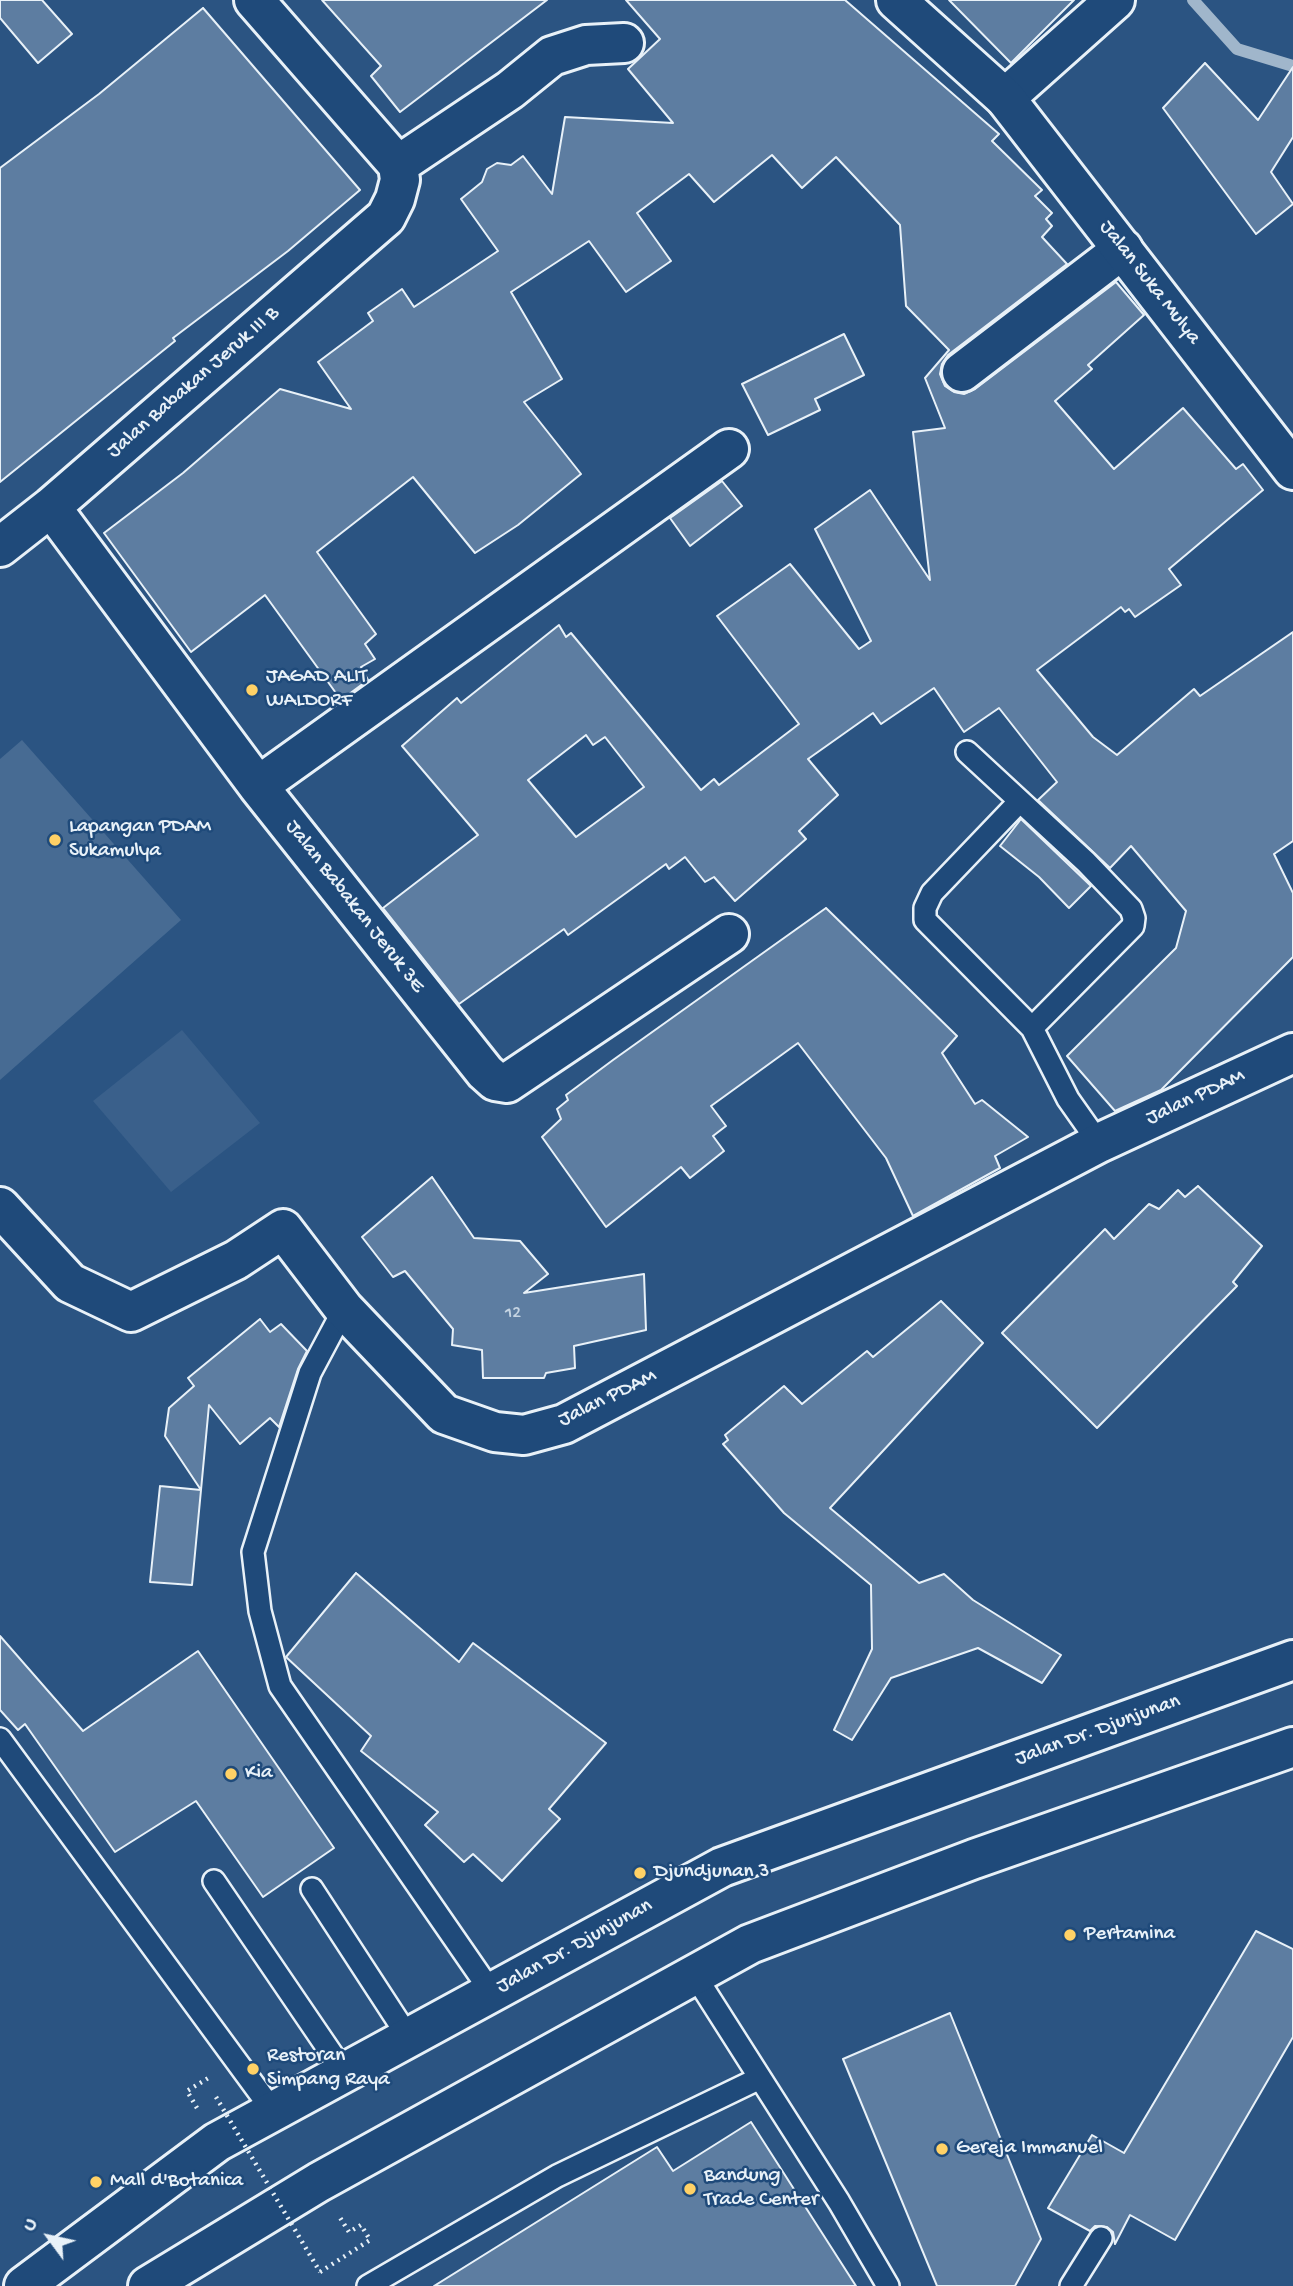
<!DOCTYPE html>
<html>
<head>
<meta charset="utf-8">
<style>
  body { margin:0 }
  #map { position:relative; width:1293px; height:2286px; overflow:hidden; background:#2b5482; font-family:"Gochi Hand",sans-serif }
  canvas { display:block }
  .north { position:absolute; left:14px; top:2202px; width:70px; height:70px; -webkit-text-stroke:5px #1f4a7a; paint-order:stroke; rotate:303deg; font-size:19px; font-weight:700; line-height:28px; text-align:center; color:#e8f1f8 }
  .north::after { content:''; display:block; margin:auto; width:24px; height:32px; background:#e8f1f8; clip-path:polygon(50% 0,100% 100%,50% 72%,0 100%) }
</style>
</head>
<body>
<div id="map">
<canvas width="1293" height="2286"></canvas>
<div class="north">U</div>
</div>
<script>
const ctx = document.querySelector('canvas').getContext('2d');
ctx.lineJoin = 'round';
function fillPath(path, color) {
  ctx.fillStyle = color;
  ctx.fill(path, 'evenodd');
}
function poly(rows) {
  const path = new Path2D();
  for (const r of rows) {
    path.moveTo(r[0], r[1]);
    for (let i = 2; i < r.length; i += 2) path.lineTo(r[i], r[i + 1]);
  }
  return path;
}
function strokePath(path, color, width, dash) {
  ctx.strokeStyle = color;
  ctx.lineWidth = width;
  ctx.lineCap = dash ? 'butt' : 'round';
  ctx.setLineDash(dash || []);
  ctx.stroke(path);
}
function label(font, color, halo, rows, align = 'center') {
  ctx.font = font + ' "Gochi Hand",sans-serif';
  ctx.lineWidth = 5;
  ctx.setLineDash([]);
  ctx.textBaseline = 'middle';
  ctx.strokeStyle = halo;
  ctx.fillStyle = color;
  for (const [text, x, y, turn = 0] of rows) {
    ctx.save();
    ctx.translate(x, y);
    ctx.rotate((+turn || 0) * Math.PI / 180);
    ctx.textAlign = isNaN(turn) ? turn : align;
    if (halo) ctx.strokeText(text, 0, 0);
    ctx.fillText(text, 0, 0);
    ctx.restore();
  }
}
fillPath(poly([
  [182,1030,260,1123,171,1192,93,1101]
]), '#3a608b');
fillPath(poly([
  [22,740,181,920,0,1080,0,759]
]), '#476b93');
strokePath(poly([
  [1193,0,1237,49,1293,66]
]), '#a0b6cb', 12);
const building = poly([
  [0,0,42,0,72,34,38,63,0,18,0,0],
  [322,0,547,0,400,112,371,76,381,66,322,0],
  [626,0,845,0,999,134,992,141,1042,190,1035,196,1052,213,1046,219,1052,226,1042,237,1067,264,948,355,942,364,940,374,945,386,954,392,964,394,975,389,1116,282,1144,315,1088,365,1092,369,1055,401,1114,469,1183,408,1236,469,1243,464,1263,490,1169,569,1181,585,1135,617,1129,609,1125,612,1121,607,1037,670,1093,737,1117,755,1194,689,1200,696,1293,632,1293,841,1274,854,1293,893,1293,957,1161,1090,1115,1111,1067,1056,1176,948,1186,911,1131,846,1110,868,1038,800,1057,782,999,708,964,732,934,688,881,724,873,713,808,759,838,795,799,831,806,839,735,901,714,877,705,882,685,857,669,869,666,864,568,935,564,929,459,1004,383,908,478,835,402,746,457,698,461,703,559,625,566,637,571,633,701,790,714,779,719,785,799,724,717,616,790,564,859,649,871,641,815,529,870,490,930,580,913,432,945,428,925,378,949,350,906,306,900,225,836,157,802,188,772,155,714,202,689,174,637,213,671,261,626,292,589,241,511,292,562,379,524,402,581,474,518,525,475,553,413,477,317,552,376,634,365,644,375,659,361,667,368,680,341,700,265,595,191,652,104,533,183,473,280,389,351,409,318,362,373,321,368,313,402,289,414,307,498,251,461,199,482,182,487,169,497,163,511,165,523,156,552,194,565,117,673,123,628,69,660,39,626,0],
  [586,735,593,745,605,737,644,787,576,837,528,780,586,735],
  [949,0,1074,0,1011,63,949,0],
  [203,8,360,190,288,251,173,338,175,341,0,482,0,168,99,94,203,8],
  [1205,63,1258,120,1293,67,1293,137,1271,172,1293,204,1256,234,1163,108,1205,63],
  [844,334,864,375,815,399,820,410,768,435,742,384,844,334],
  [722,481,742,506,690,546,670,518,722,481],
  [1021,819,1091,886,1069,908,1039,877,1000,846,1021,819],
  [826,908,957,1036,942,1053,975,1104,982,1100,1028,1137,995,1156,1000,1168,913,1216,886,1158,798,1043,711,1106,726,1126,713,1136,724,1151,690,1178,681,1167,606,1227,542,1137,561,1119,557,1109,568,1100,566,1095,613,1060,826,908],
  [432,1177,474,1238,520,1241,548,1274,524,1293,644,1274,646,1330,574,1346,575,1368,546,1373,544,1378,483,1378,482,1350,452,1345,453,1329,405,1271,393,1277,362,1237,432,1177],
  [1198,1186,1262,1246,1233,1282,1237,1286,1097,1428,1002,1333,1105,1229,1114,1239,1149,1204,1159,1209,1178,1190,1185,1197,1198,1186],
  [941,1301,983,1343,830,1508,919,1583,944,1574,973,1600,1061,1655,1042,1683,978,1648,891,1678,852,1740,834,1730,872,1649,871,1585,784,1513,723,1444,728,1440,725,1435,784,1386,802,1404,867,1351,873,1357,941,1301],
  [260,1319,270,1332,281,1324,307,1351,298,1369,279,1427,270,1418,240,1444,209,1405,201,1490,165,1436,169,1408,194,1386,188,1378,260,1319],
  [160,1486,201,1490,192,1585,150,1582,160,1486],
  [356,1573,459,1662,473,1643,606,1743,549,1809,560,1819,502,1881,473,1854,464,1862,425,1825,438,1812,361,1751,371,1736,286,1657,356,1573],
  [0,1636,83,1731,198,1651,334,1848,263,1897,196,1801,115,1852,25,1724,18,1730,0,1710,0,1636],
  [1256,1931,1293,1949,1293,2037,1175,2240,1130,2215,1115,2244,1113,2232,1107,2227,1095,2226,1090,2231,1048,2208,1092,2135,1124,2153,1256,1931],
  [950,2013,1041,2239,1015,2286,937,2286,843,2059,950,2013],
  [751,2122,856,2286,434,2286,657,2147,673,2171,751,2122]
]);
fillPath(building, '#5d7da1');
strokePath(building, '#e8f1f8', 2);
const service = poly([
  [967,752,1020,801,1086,862,1131,909,1134,918,1133,926,1032,1028,925,920,925,908,932,893,1020,801],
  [1032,1028,1068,1099,1099,1143],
  [344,1309,310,1373,253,1552,260,1611,280,1686,492,1993],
  [0,1739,273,2111],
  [214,1881,344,2072],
  [312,1889,409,2038],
  [694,1974,839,2202,888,2286],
  [368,2286,557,2176,760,2078],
  [1071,2286,1101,2238]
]);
const minor = poly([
  [1005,98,1115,0],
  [398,165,510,90,552,56,586,45,624,43],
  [962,372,1123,249],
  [51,507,258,786,485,1072,495,1081,507,1083,729,934],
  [0,547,51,507,386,217,395,199,400,180,398,165,254,0],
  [258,786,729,449],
  [0,1207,70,1283,131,1312,236,1260,283,1229,344,1309,444,1414,495,1432,524,1435,564,1424,1099,1143,1293,1053]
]);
const tertiary = poly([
  [896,0,1005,98,1293,470]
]);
const trunk = poly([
  [24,2286,217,2142,722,1867,1293,1660],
  [148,2286,319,2182,750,1944,974,1859,1293,1747]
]);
strokePath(service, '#e8f1f8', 26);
strokePath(minor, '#e8f1f8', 44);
strokePath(tertiary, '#e8f1f8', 44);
strokePath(trunk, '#e8f1f8', 44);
strokePath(poly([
  [197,2108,187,2091,210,2077],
  [320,2272,370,2240,361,2225,349,2232,339,2216]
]), '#e8f1f8', 4.5, [2, 5]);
strokePath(service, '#1f4a7a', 21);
strokePath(minor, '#1f4a7a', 38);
strokePath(tertiary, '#1f4a7a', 38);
strokePath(trunk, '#1f4a7a', 38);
strokePath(poly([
  [216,2097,320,2272]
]), '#e8f1f8', 4.5, [2, 5]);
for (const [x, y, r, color] of [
  [252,690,7,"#ffd166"],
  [55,840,7,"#ffd166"],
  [231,1774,7,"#ffd166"],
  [640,1873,7,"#ffd166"],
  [1070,1935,7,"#ffd166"],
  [253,2069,7,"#ffd166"],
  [942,2149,7,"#ffd166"],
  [96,2182,7,"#ffd166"],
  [690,2189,7,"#ffd166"]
]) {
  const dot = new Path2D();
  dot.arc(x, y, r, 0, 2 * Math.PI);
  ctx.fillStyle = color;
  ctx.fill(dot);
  strokePath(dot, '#1f4a7a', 2.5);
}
label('18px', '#c5d4e2', null, [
  ["12",513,1314]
]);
label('21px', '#e8f1f8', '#1f4a7a', [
  ["Jalan Suka Mulya",1149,283,52],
  ["Jalan Babakan Jeruk III B",194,383,-41],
  ["Jalan Babakan Jeruk 3E",354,907,52],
  ["Jalan PDAM",1196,1098,-25],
  ["Jalan PDAM",608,1399,-26],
  ["Jalan Dr. Djunjunan",1098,1731,-20],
  ["Jalan Dr. Djunjunan",575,1947,-29]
]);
label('21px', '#e8f1f8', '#1f4a7a', [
  ["JAGAD ALIT",266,678],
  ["WALDORF",266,702],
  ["Lapangan PDAM",69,828],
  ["Sukamulya",69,852],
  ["Kia",245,1774],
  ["Djundjunan 3",654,1873],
  ["Pertamina",1084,1935],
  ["Restoran",267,2057],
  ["Simpang Raya",267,2081],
  ["Gereja Immanuel",956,2149],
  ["Bandung",704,2177],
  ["Trade Center",704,2201],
  ["Mall d'Botanica",110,2182]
], 'left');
</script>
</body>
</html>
